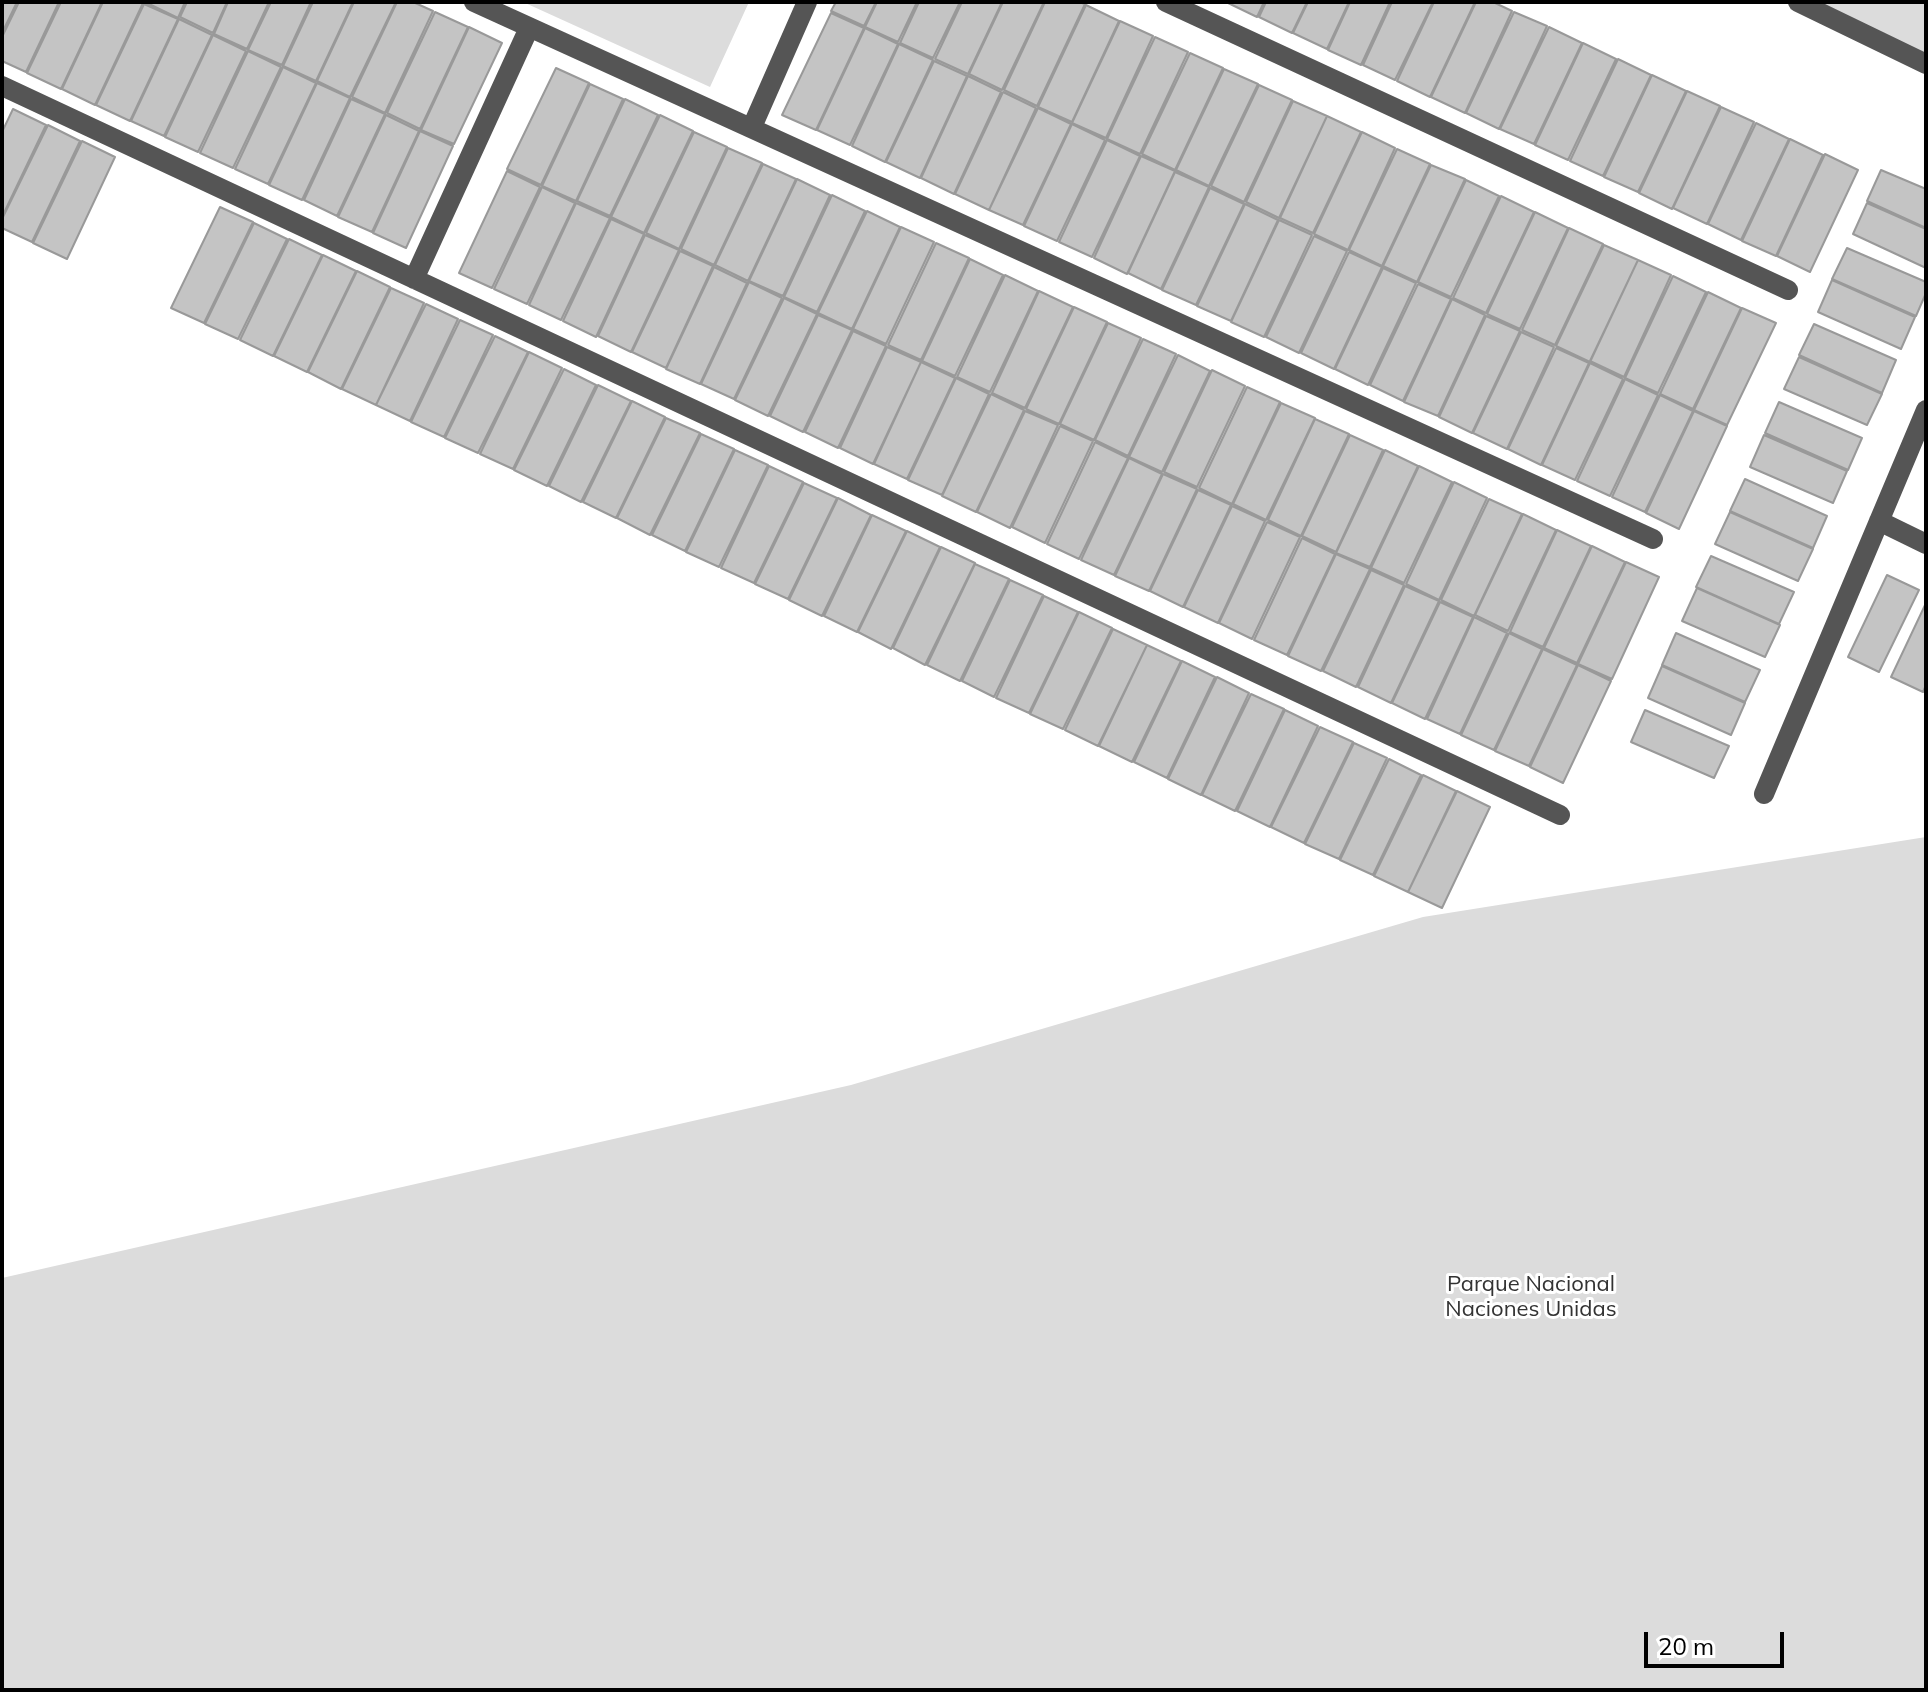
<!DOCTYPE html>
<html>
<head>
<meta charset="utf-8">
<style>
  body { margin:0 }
  #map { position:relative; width:1928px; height:1692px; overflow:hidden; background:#fff; font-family:Mulish,sans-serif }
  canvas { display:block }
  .frame { position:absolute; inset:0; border:4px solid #000; pointer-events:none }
  .scale { position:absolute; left:1644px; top:1632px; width:140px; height:36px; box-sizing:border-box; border:4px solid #000; border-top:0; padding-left:10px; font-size:24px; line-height:28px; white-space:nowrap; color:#000; -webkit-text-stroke:6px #fff; paint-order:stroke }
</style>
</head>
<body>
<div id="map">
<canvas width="1928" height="1692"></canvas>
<div class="frame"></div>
<div class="scale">20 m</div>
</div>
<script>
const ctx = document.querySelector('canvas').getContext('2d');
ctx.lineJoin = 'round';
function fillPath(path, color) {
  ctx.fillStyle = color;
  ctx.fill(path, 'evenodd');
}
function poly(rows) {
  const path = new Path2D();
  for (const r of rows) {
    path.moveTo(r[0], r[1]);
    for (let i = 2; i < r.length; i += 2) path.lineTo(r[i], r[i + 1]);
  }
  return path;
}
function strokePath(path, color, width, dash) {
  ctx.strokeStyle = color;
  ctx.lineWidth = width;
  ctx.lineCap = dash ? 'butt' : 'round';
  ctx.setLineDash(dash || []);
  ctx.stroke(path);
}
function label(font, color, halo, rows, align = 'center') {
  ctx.font = font + ' Mulish,sans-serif';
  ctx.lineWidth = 6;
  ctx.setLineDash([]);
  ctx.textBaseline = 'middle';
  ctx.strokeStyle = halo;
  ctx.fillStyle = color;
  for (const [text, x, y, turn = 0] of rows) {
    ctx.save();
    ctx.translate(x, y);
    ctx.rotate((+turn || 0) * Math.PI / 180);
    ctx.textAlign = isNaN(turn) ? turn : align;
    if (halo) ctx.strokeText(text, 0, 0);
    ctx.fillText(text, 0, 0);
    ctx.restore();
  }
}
fillPath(poly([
  [523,2,749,2,710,87],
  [1798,2,1926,2,1926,64],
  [1926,837,1926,1690,2,1690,2,1278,851,1085,1423,917]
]), '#dcdcdc');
const building = poly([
  [2,2,17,2,2,33,2,2],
  [19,2,59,2,26,72,2,61,2,37,19,2],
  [61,2,102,2,61,89,27,73,61,2],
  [103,2,143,3,95,105,62,89,103,2],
  [145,2,185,2,178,18,145,2],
  [187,2,227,2,213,33,180,17,187,2],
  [228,2,269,2,247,49,214,34,228,2],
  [271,2,311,2,282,65,248,50,271,2],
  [313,2,353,2,316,81,283,66,313,2],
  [354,2,396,2,350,97,317,81,354,2],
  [397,2,413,2,433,11,385,113,352,97,397,2],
  [836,2,876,2,864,26,831,11,836,2],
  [877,2,917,2,898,42,865,27,877,2],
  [919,2,960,2,933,58,900,43,919,2],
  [962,2,1002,2,968,74,935,59,962,2],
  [1003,2,1044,2,1002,90,969,74,1003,2],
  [1045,2,1079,2,1085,4,1037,106,1004,90,1045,2],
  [1226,2,1264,2,1257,17,1226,2],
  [1266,2,1307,2,1292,33,1259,17,1266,2],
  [1308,2,1349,2,1327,49,1293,33,1308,2],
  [1350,2,1390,2,1361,65,1328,50,1350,2],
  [1392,2,1433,2,1395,80,1363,65,1392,2],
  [1434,2,1475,2,1430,97,1397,81,1434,2],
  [1476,2,1493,2,1512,11,1465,113,1431,97,1476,2],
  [144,4,178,19,130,121,96,105,144,4],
  [1086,5,1119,21,1072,122,1038,107,1086,5],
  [435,12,468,27,420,129,387,113,435,12],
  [1514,12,1547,26,1499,129,1466,113,1514,12],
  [831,13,864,28,816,130,782,115,831,13],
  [179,19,212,35,164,136,131,121,179,19],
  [1120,21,1153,36,1106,138,1072,123,1120,21],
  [469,27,502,43,454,144,421,130,469,27],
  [1549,27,1582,43,1534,144,1500,129,1549,27],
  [865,28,898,44,850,145,817,130,865,28],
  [213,35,246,51,198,152,165,137,213,35],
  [1155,37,1188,52,1140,154,1107,139,1155,37],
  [1583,43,1616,59,1568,160,1535,145,1583,43],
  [899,44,933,60,885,162,852,146,899,44],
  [248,51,281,67,233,168,200,153,248,51],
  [1190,53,1223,68,1175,170,1142,154,1190,53],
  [1618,59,1651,75,1603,176,1570,161,1618,59],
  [934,61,967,76,920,178,886,162,934,61],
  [283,67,316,83,268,184,235,169,283,67],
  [556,68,589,83,541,185,507,169,556,68],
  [1224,69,1258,84,1209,186,1176,170,1224,69],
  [1652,75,1686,91,1638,192,1604,177,1652,75],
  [968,76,1001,92,954,194,921,178,968,76],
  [317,83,350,98,302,200,269,185,317,83],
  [590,84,623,99,576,201,542,186,590,84],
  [1259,85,1292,100,1244,202,1211,186,1259,85],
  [1687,91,1720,106,1672,209,1639,193,1687,91],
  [1003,92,1036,108,989,210,955,194,1003,92],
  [351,99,385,114,337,216,304,200,351,99],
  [625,99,658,115,610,216,577,201,625,99],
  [1293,101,1327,116,1279,218,1246,202,1293,101],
  [1721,107,1754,122,1707,224,1673,208,1721,107],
  [1038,108,1071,124,1023,225,989,210,1038,108],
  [13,109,46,125,2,217,2,132,13,109],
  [386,115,419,131,372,232,338,217,386,115],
  [660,115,693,131,644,233,611,217,660,115],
  [1327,116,1361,132,1313,233,1280,218,1327,116],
  [1756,123,1789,139,1741,240,1708,224,1756,123],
  [1072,124,1105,140,1057,241,1024,226,1072,124],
  [48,125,80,141,32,242,2,228,2,219,48,125],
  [420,131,453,146,406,248,373,233,420,131],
  [694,132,727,147,679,249,646,233,694,132],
  [1362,132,1395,148,1348,250,1314,234,1362,132],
  [1790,139,1823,155,1776,256,1742,241,1790,139],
  [1107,140,1140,156,1092,257,1059,242,1107,140],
  [82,141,115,157,67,259,33,243,82,141],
  [728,148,762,163,714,265,681,249,728,148],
  [1397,149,1430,164,1382,266,1349,250,1397,149],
  [1825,154,1858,170,1810,272,1777,256,1825,154],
  [1141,156,1175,171,1127,274,1094,258,1141,156],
  [763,164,796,179,748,281,715,265,763,164],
  [1431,165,1465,179,1417,282,1383,266,1431,165],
  [1881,170,1926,189,1926,228,1867,201,1881,170],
  [507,171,540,187,492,288,459,273,507,171],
  [1175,172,1209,187,1161,289,1128,273,1175,172],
  [797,179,830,195,783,296,749,281,797,179],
  [1466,180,1499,196,1451,297,1418,282,1466,180],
  [542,187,575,203,527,304,494,289,542,187],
  [1210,188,1244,204,1196,305,1162,290,1210,188],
  [832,195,865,211,817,312,784,297,832,195],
  [1501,196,1534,212,1486,313,1453,298,1501,196],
  [576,203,610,218,561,320,529,305,576,203],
  [1867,203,1926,229,1926,268,1853,234,1867,203],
  [1245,204,1278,220,1231,321,1197,306,1245,204],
  [220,207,253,222,204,323,171,308,220,207],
  [867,211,900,227,852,329,818,313,867,211],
  [1535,212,1568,228,1520,329,1487,314,1535,212],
  [611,219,644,234,596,337,563,321,611,219],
  [1279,220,1312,235,1264,337,1231,322,1279,220],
  [254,223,287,239,238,339,205,324,254,223],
  [901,227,934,242,886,344,853,329,901,227],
  [1569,228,1603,244,1555,345,1522,330,1569,228],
  [645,235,679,250,631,352,598,336,645,235],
  [1314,236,1347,251,1299,353,1266,337,1314,236],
  [289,239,322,255,273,356,240,340,289,239],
  [936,243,969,258,921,360,888,345,936,243],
  [1604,245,1638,260,1590,362,1556,346,1604,245],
  [1847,248,1926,282,1926,293,1916,316,1832,279,1847,248],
  [680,251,713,266,666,368,632,352,680,251],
  [1349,252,1382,267,1334,369,1301,353,1349,252],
  [323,255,356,271,307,372,274,356,323,255],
  [970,259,1003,275,955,376,922,361,970,259],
  [1638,260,1671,275,1624,377,1590,361,1638,260],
  [714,267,747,283,700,384,666,369,714,267],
  [1383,268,1416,283,1368,385,1335,369,1383,268],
  [357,271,390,287,341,389,308,372,357,271],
  [1005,275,1038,291,990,392,957,377,1005,275],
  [1673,276,1706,292,1658,393,1625,378,1673,276],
  [1832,280,1915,317,1901,349,1818,312,1832,280],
  [749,282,782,298,734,399,701,384,749,282],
  [1418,284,1451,299,1403,401,1370,385,1418,284],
  [391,288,424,303,376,405,342,389,391,288],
  [1039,291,1073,307,1025,408,992,393,1039,291],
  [1708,292,1741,308,1693,409,1660,394,1708,292],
  [784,298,817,314,768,416,735,400,784,298],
  [1452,299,1485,315,1438,416,1404,402,1452,299],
  [426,304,458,319,410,421,376,405,426,304],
  [1074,307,1107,322,1059,424,1026,409,1074,307],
  [1742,308,1776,323,1727,425,1694,410,1742,308],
  [818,315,852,330,803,432,770,416,818,315],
  [1486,316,1520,331,1472,433,1439,417,1486,316],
  [460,320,493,335,444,437,411,422,460,320],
  [1108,323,1141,338,1094,440,1060,424,1108,323],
  [1814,324,1896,360,1882,393,1799,355,1814,324],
  [853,331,886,346,838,448,805,432,853,331],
  [1521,332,1554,347,1507,449,1473,433,1521,332],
  [495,336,528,352,478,453,445,438,495,336],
  [1143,339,1176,354,1128,456,1095,440,1143,339],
  [887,347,921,362,873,464,840,448,887,347],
  [1556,348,1589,363,1541,465,1508,449,1556,348],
  [529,352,562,368,513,469,480,454,529,352],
  [1178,355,1210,371,1162,472,1129,457,1178,355],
  [1799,357,1882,394,1867,425,1784,389,1799,357],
  [921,362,955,378,907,479,874,464,921,362],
  [1590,363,1623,379,1575,480,1542,465,1590,363],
  [564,369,596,385,547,486,514,470,564,369],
  [1212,370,1245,386,1197,487,1164,472,1212,370],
  [956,378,989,394,942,495,908,480,956,378],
  [1625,379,1658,395,1610,496,1577,481,1625,379],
  [598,385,631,401,581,502,549,486,598,385],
  [1247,387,1280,402,1232,504,1199,488,1247,387],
  [991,394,1024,410,976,512,942,496,991,394],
  [1660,395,1693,411,1645,512,1612,497,1660,395],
  [632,401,665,417,616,518,583,502,632,401],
  [1779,402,1862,438,1848,470,1765,433,1779,402],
  [1281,403,1315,418,1266,520,1233,504,1281,403],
  [1025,411,1058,425,1010,528,977,512,1025,411],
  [1694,411,1727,426,1679,529,1646,513,1694,411],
  [666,418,700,433,650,535,617,518,666,418],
  [1315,419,1349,434,1301,536,1268,520,1315,419],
  [1060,426,1093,441,1045,543,1012,527,1060,426],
  [701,434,734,449,685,551,652,535,701,434],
  [1350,435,1383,450,1336,552,1302,536,1350,435],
  [1764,435,1847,471,1833,503,1750,467,1764,435],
  [1095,442,1128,458,1079,559,1047,544,1095,442],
  [735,450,768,465,719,567,686,552,735,450],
  [1385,450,1418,466,1370,567,1336,553,1385,450],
  [1129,458,1162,474,1114,575,1081,560,1129,458],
  [769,466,803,482,754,583,721,568,769,466],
  [1419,466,1452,482,1404,583,1371,568,1419,466],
  [1163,474,1197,489,1149,591,1115,576,1163,474],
  [1745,479,1827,516,1813,548,1730,511,1745,479],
  [1454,482,1487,498,1439,600,1406,584,1454,482],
  [804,483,837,498,788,599,755,584,804,483],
  [1198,490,1231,505,1183,607,1150,591,1198,490],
  [838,498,871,515,822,616,789,600,838,498],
  [1489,499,1522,514,1474,616,1441,600,1489,499],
  [1232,506,1265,521,1218,623,1184,607,1232,506],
  [1730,512,1813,549,1798,581,1715,544,1730,512],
  [1523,514,1556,530,1508,631,1475,615,1523,514],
  [872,515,906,531,857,632,824,616,872,515],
  [1267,522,1300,537,1252,639,1219,623,1267,522],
  [1557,530,1591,546,1543,647,1510,632,1557,530],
  [907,531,940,547,891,649,858,632,907,531],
  [1302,538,1335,554,1287,655,1254,640,1302,538],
  [1592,546,1625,562,1577,663,1544,648,1592,546],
  [941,547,975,563,925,665,893,648,941,547],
  [1336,554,1370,569,1321,671,1288,656,1336,554],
  [1711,556,1794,592,1779,624,1696,587,1711,556],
  [1626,562,1659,577,1612,679,1578,664,1626,562],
  [975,564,1009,579,960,681,927,665,975,564],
  [1371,570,1404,585,1356,687,1323,671,1371,570],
  [1887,575,1919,590,1879,672,1848,657,1887,575],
  [1010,580,1043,595,994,697,962,681,1010,580],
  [1405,586,1439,601,1391,703,1358,687,1405,586],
  [1697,588,1780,625,1765,657,1682,621,1697,588],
  [1044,596,1078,612,1029,713,996,698,1044,596],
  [1440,602,1473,617,1425,719,1392,703,1440,602],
  [1926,603,1926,685,1923,692,1891,677,1926,603],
  [1079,612,1112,628,1063,729,1030,714,1079,612],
  [1474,617,1507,633,1460,734,1427,719,1474,617],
  [1113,629,1147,645,1098,746,1065,730,1113,629],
  [1509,633,1542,649,1494,750,1461,735,1509,633],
  [1676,633,1760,670,1745,702,1662,665,1676,633],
  [1147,645,1181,661,1132,762,1099,746,1147,645],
  [1543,649,1577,665,1529,766,1495,751,1543,649],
  [1182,661,1215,677,1167,778,1134,762,1182,661],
  [1578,665,1611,681,1563,783,1530,767,1578,665],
  [1662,666,1745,703,1731,735,1648,698,1662,666],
  [1217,677,1249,693,1201,795,1168,779,1217,677],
  [1251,694,1284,709,1235,811,1202,795,1251,694],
  [1285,710,1318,726,1270,827,1237,811,1285,710],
  [1645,710,1729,746,1714,778,1631,742,1645,710],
  [1320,727,1353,742,1304,843,1271,827,1320,727],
  [1354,743,1387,758,1339,859,1305,844,1354,743],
  [1389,759,1421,775,1373,875,1340,860,1389,759],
  [1423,775,1456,791,1408,892,1374,876,1423,775],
  [1457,791,1490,807,1442,908,1408,892,1457,791]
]);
fillPath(building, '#c4c4c4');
strokePath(building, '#999', 2);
strokePath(poly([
  [474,2,1653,539],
  [1166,2,1788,290],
  [1798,2,1926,64],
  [2,86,1560,815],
  [752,127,807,2],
  [414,279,529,28],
  [1879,521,1926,544],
  [1764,794,1926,410]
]), '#555', 20);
label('22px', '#333', '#fff', [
  ["Parque Nacional",1531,1284],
  ["Naciones Unidas",1531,1309]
]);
</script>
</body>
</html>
